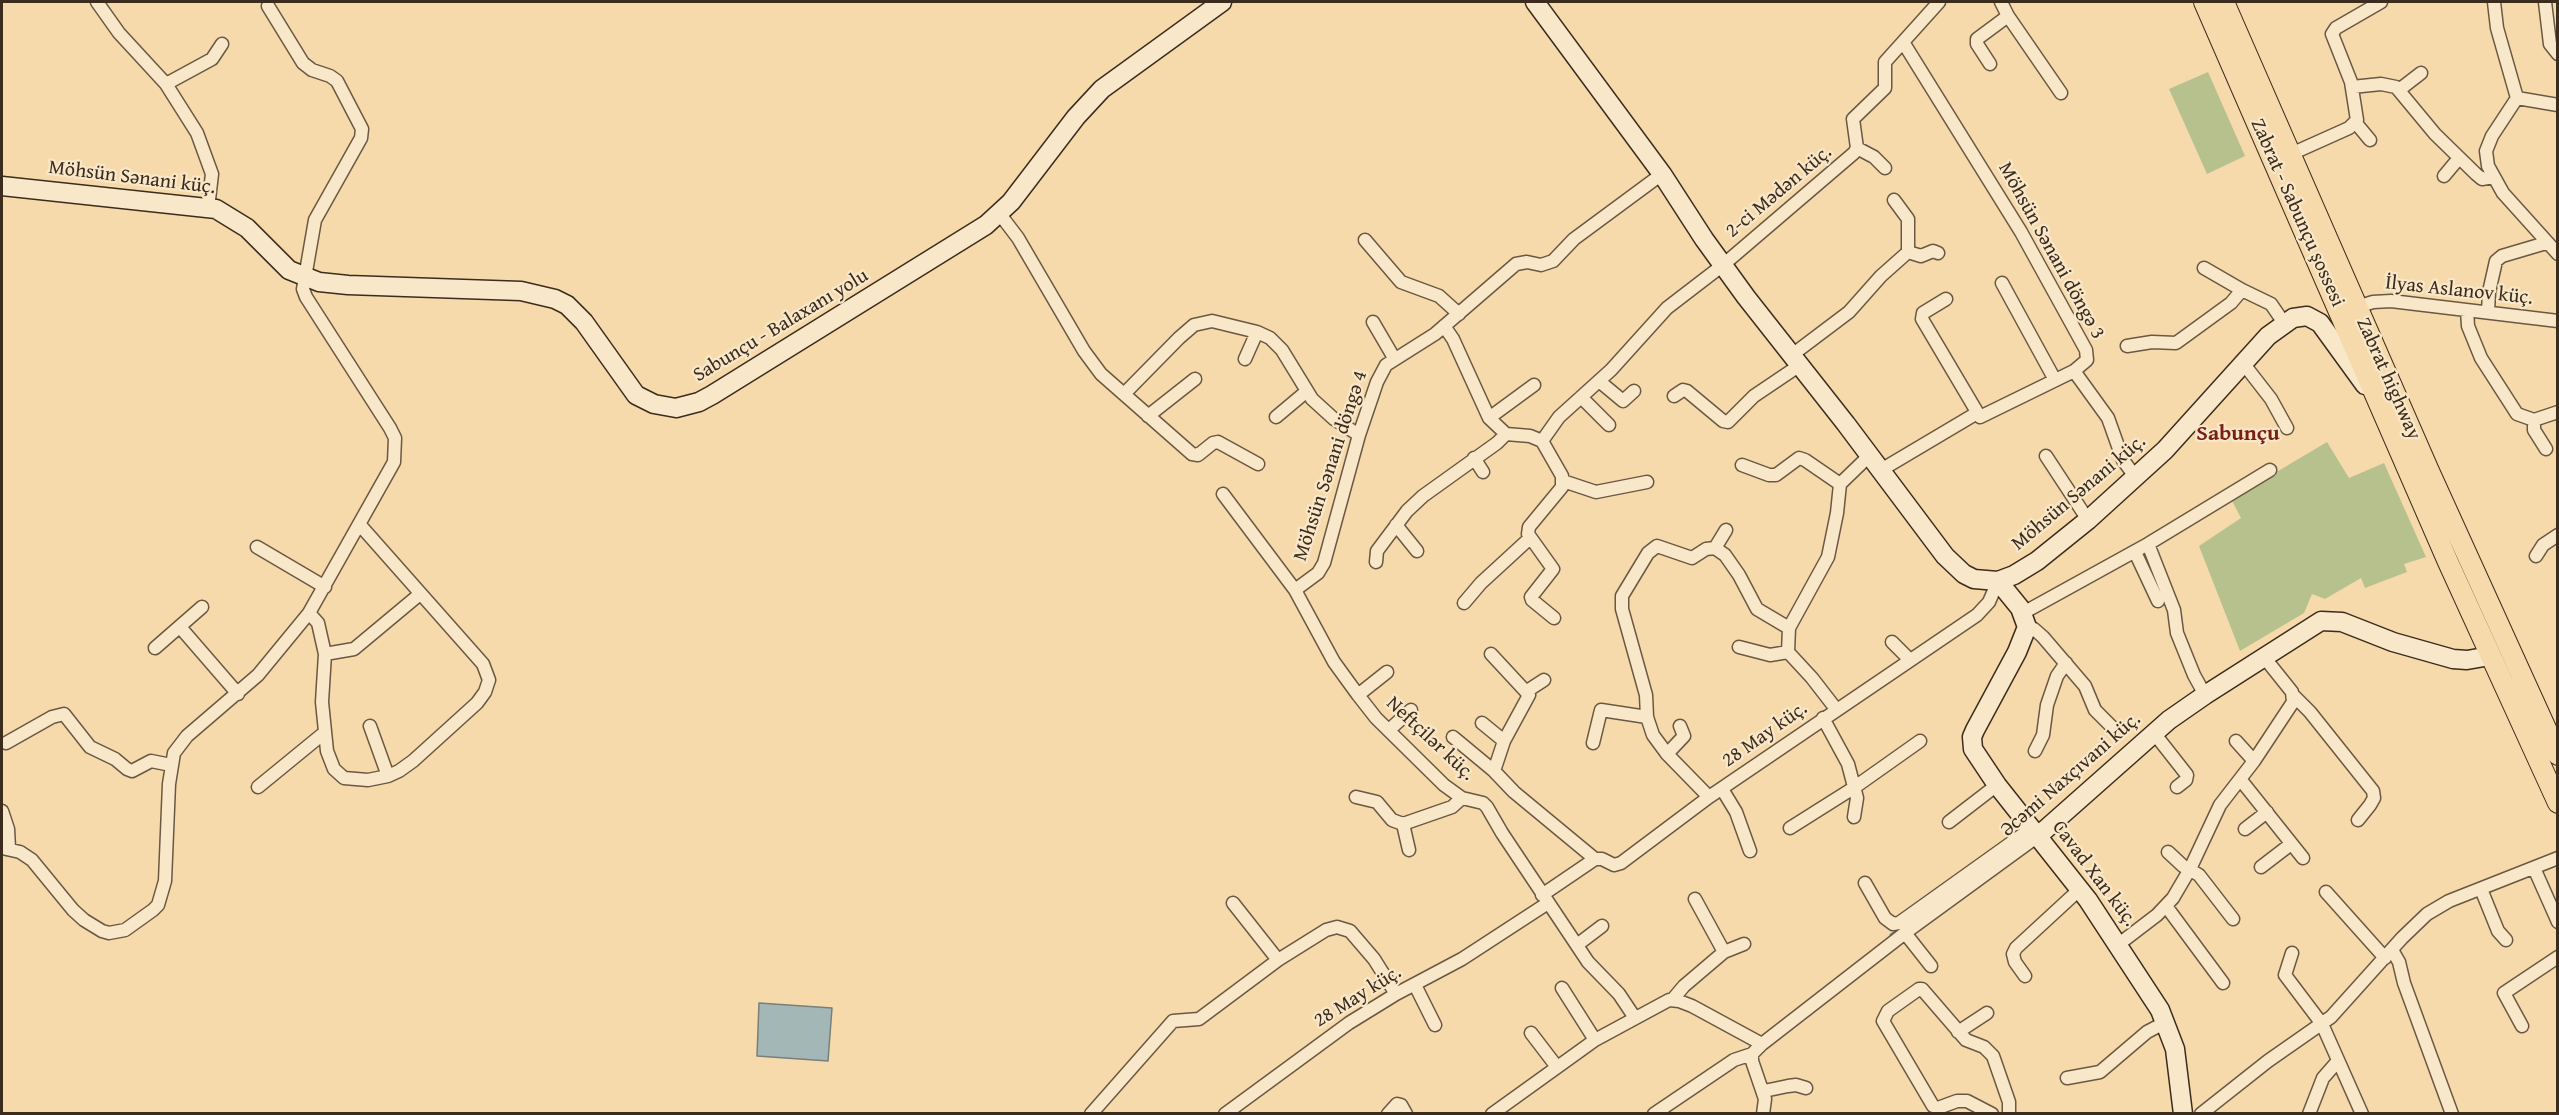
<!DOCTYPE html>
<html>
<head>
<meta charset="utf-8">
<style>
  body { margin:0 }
  #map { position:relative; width:2559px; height:1115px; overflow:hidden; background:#f6daac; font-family:"Gentium Book Plus",serif }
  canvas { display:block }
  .frame { position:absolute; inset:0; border:3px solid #3b2c1e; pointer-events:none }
</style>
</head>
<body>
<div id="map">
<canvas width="2559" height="1115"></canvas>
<div class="frame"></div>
</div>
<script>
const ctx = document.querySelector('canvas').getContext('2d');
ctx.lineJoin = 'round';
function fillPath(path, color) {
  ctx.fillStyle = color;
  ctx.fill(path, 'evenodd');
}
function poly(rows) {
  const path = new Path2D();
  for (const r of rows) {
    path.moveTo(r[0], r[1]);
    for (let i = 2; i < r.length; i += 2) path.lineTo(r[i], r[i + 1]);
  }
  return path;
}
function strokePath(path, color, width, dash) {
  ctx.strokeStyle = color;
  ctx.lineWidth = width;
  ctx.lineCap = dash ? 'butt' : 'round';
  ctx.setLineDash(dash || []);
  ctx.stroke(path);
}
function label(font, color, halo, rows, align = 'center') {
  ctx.font = font + ' "Gentium Book Plus",serif';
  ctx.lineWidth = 4.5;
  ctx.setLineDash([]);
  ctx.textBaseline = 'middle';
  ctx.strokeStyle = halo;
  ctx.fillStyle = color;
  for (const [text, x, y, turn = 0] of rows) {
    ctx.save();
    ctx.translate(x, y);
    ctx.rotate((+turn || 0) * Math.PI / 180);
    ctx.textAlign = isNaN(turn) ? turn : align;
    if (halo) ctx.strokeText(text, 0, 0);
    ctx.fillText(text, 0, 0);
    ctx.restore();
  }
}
fillPath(poly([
  [2208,72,2245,156,2207,174,2169,89],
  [2327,442,2349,478,2384,463,2426,557,2404,564,2407,572,2365,588,2361,578,2325,599,2312,594,2304,613,2240,651,2199,546,2241,518,2231,499]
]), '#b7c18d');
const water = poly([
  [759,1003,832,1008,828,1061,757,1056,759,1003]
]);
fillPath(water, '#a3b7b6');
strokePath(water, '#797f79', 1.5);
strokePath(poly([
  [1891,935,1904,926]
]), '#797f79', 3);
const street = poly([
  [97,2,119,33,166,84,197,133,212,174,208,208],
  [2001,2,2008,16,2061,93],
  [2494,2,2497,28,2517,98,2492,136,2486,151,2488,166,2503,193,2558,254],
  [2545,2,2550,44,2558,54],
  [1903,42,2021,232,2086,350,2087,360,2074,371,2108,418,2123,460,2136,478],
  [1990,64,1977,44,1977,39,2008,16],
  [166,84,212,59,222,44],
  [2352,87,2381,84,2396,87,2435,134,2476,174,2482,179,2493,177],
  [2399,90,2421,73],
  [2517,98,2558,105],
  [2355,122,2370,140],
  [1857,148,1874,157,1885,168],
  [2291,154,2349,128,2357,120,2351,82,2332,34,2336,28,2381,2],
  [2444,176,2459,158],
  [999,213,1018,238,1084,351,1101,374,1192,454,1198,455,1213,443,1218,442,1258,464],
  [1365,240,1401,282,1439,296,1459,314],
  [1908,252,1921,256,1933,251,1938,253],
  [2204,268,2242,290],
  [2002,283,2055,380],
  [1946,299,1923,313,1922,319,1980,417,2074,371],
  [2357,307,2373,302,2391,301,2558,321],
  [2467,310,2468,326,2481,358,2517,414,2534,420,2558,412],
  [2488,312,2489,292,2496,261,2502,256,2546,243],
  [1373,322,1394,358],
  [1444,326,1453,339,1489,418,1506,434,1530,436,1542,441,1562,476,1562,487,1529,527,1528,534,1553,569,1531,597,1532,600,1554,618],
  [2127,346,2152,342,2176,343,2231,303,2242,290,2271,304,2284,323],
  [1792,355,1849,312,1881,276,1908,252,1908,219,1894,200],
  [1245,359,1257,332],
  [2243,363,2271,399,2287,428],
  [1599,381,1623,401,1634,391],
  [1124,394,1179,338,1194,325,1212,321,1257,332,1270,338,1282,350,1312,399,1334,419,1359,435],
  [1674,396,1683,390,1687,391,1723,421,1728,422,1754,396,1800,365],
  [1581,397,1609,425],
  [1148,416,1195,379],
  [1276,417,1307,391],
  [1489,418,1534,385],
  [2534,420,2534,430,2546,449],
  [1542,441,1559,417,1611,370,1667,308,1723,265,1854,153,1857,148,1853,119,1885,88,1885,62,1939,2],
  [2046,456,2088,520],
  [1474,458,1483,472],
  [1742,465,1769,475,1776,475,1799,458,1805,460,1840,484],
  [1881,470,1977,413],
  [1563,481,1596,492,1647,482],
  [1223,494,1295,590,1334,662,1358,695,1376,718,1444,785,1462,798,1483,803,1487,807,1502,833,1588,962,1619,994,1635,1018],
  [1396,525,1417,551],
  [2148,544,2174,610,2177,633,2194,675,2205,695],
  [257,547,325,587],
  [1715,548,1726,530],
  [2135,552,2158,601],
  [2536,556,2543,545,2558,535],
  [1376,562,1377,551,1407,511,1423,496,1497,443,1506,434],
  [1295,590,1318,573,1324,563,1359,435,1377,382,1386,365,1435,334,1516,264,1527,262,1541,265,1553,261,1574,239,1662,174],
  [1464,603,1481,583,1530,538],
  [309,613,318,623,325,654,322,702,327,751,334,769,344,778,368,780,388,776,399,771,413,761,477,703,485,692,489,680,483,664,360,525],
  [2023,613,2148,544,2270,470],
  [180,627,238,694],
  [2027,627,2034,629,2043,637,2085,686,2095,710,2112,727],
  [1789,628,1788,652,1812,678,1836,709],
  [1892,642,1910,660],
  [1739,647,1770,655,1788,652],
  [155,648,202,607],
  [325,654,354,649,420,594],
  [1491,654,1529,695,1504,741,1494,771,1514,792,1595,859],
  [1527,691,1544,680],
  [1358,695,1387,672],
  [2294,696,2310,712,2373,791,2374,798,2370,805,2358,820],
  [1823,718,1848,764,1857,798,1854,817],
  [1482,723,1504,741],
  [370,726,388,776],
  [1389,730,1411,710],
  [2154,733,2187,775,2186,780,2177,787],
  [1453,737,1494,771],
  [2236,741,2254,761],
  [6,743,52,717,64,714,90,747,115,759,127,769,132,771,151,761,171,765],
  [1593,743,1601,710,1647,717],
  [2035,751,2043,735,2047,705,2057,676,2066,663],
  [1667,754,1684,736,1680,726],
  [2240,779,2303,858],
  [258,787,324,733],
  [1722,789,1736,812,1750,851],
  [1356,797,1377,802,1392,820,1403,824,1452,807,1462,798],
  [1709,797,1667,754,1653,735,1647,717,1646,695,1622,609,1622,596,1648,553,1657,546,1692,558,1706,549,1715,548,1725,555,1739,575,1757,609,1789,628,1828,557,1837,513,1840,484,1870,455],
  [2,811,8,829,9,848],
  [1949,822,1997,785],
  [1403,824,1409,850],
  [1790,828,1855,787,1920,741],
  [2245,829,2267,812],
  [2,848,20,852,32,860,73,910,84,920,102,931,109,933,125,930,153,910,158,905,165,881,169,784,174,753,187,736,258,675,309,613,394,462,395,438,390,428,306,297,303,289,315,220,361,138,362,129,337,81,330,76,312,70,303,63,268,6],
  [2168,852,2183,866,2199,875,2233,919],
  [2261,867,2291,844],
  [2534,868,2558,922],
  [1865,883,1885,918,1893,924,1899,923,2032,828],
  [2481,889,2498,931,2506,940],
  [2326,892,2385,958],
  [1542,895,1595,859,1602,859,1614,865,1621,863,1709,797,1977,615,1989,602,1998,581],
  [1233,903,1278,960],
  [2166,906,2223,983],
  [1905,933,1931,966],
  [2119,944,2157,915,2173,898,2190,869,2220,805,2254,761,2293,702,2292,692,2264,657],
  [1577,945,1602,926],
  [2392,950,2399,962,2404,983,2452,1114],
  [1724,952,1744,944],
  [2292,953,2285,975,2322,1024,2362,1114],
  [2025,976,2015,962,2013,954,2016,948,2080,889],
  [1415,985,1435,1025],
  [1562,988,1595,1040],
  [1673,999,1684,986,1724,952,1695,899],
  [2522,1026,2504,993,2558,957],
  [1958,1032,1987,1013],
  [1531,1033,1557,1067],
  [1752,1054,1752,1061,1765,1099,1763,1114],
  [2067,1078,2100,1072,2147,1032,2166,1022],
  [1764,1091,1788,1086,1796,1085,1806,1088],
  [1091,1114,1173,1021,1199,1019,1278,960,1326,930,1337,927,1350,931,1374,959,1396,994],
  [1225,1114,1349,1023,1396,994,1462,959,1548,903],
  [1388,1114,1397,1104,1401,1105,1406,1114],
  [1492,1114,1595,1040,1669,1000,1679,1001,1692,1006,1762,1044],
  [1654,1114,1734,1060,1752,1054,1762,1044,1905,933,2038,836],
  [1992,1114,1967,1101,1957,1101,1938,1108,1933,1106,1883,1021,1888,1011,1919,989,1922,989,1966,1040,1984,1047,1993,1056,2009,1102,2009,1114],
  [2201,1114,2268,1061,2331,1017,2402,938,2427,914,2449,901,2558,858],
  [2309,1114,2323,1078,2337,1062]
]);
const secondary = poly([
  [1535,2,1662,174,1704,239,1746,297,1846,424,1945,556,1964,574,1974,579,1998,581,2014,575,2037,561,2088,520,2165,450,2268,336,2293,318,2307,316,2320,323,2365,385],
  [2,186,216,209,247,228,289,270,319,282,348,285,521,291,555,299,567,305,584,322,636,395,654,404,676,408,699,402,712,395,986,225,1011,202,1076,117,1102,89,1222,2],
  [1998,581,2020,608,2027,627,2017,652,1975,730,1972,737,1973,749,1997,785,2088,900,2160,1010,2175,1049,2183,1114],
  [2038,836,2169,720,2205,695,2321,621,2342,622,2393,642,2453,659,2467,660,2490,656]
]);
const primary = poly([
  [2204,2,2448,562,2558,803],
  [2224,2,2429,471,2558,755]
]);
strokePath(street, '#6a5842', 15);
strokePath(secondary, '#3b2c1e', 21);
strokePath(primary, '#3b2c1e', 22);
strokePath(street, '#f9e7c9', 12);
strokePath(secondary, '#f9e7c9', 18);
strokePath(primary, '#f6daac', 20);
label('20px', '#3b2c1e', '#f9e7c9', [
  ["Möhsün Sənani küç.",132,178,7],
  ["2-ci Mədən küç.",1779,192,-40],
  ["Zabrat - Sabunçu şossesi",2297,213,66],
  ["Möhsün Sənani döngə 3",2051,251,61],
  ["İlyas Aslanov küç.",2459,291,6],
  ["Sabunçu - Balaxanı yolu",781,326,-31],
  ["Zabrat highway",2388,379,66],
  ["Möhsün Sənani döngə 4",1331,466,-72],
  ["Möhsün Sənani küç.",2079,493,-40],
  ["28 May küç.",1765,735,-35],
  ["Neftçilər küç.",1430,739,43],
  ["Əcəmi Naxçıvani küç.",2071,775,-41],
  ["Cavad Xan küç.",2094,874,53],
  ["28 May küç.",1358,997,-32]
]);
label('bold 22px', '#7a1f14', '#f9e7c9', [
  ["Sabunçu",2238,434]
]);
</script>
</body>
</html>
